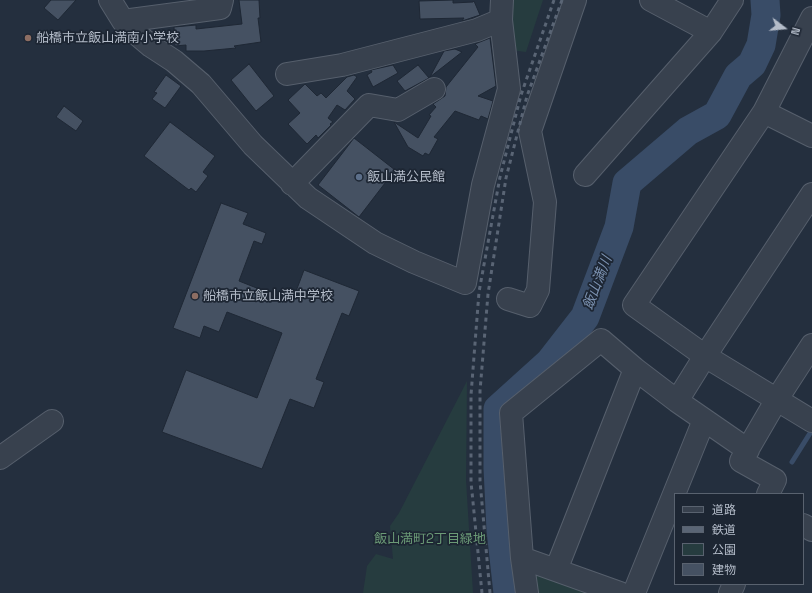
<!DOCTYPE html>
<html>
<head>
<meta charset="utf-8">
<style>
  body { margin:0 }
  #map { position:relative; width:812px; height:593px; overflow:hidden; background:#242f3e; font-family:"Space Grotesk","Noto Sans JP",sans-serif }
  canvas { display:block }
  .legend { position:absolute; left:674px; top:493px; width:130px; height:92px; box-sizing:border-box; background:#1d2633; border:1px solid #59626f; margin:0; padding:5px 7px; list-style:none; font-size:12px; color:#b4bcc9 }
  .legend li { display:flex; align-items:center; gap:8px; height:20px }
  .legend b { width:20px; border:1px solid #59626f }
  .north { position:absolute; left:764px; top:8px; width:40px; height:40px; -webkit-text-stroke:3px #1d2633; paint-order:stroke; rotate:106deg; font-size:11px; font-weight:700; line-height:16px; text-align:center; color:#b4bcc9 }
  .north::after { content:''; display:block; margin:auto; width:14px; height:18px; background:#b4bcc9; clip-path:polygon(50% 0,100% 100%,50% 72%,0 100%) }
</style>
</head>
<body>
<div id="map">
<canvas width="812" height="593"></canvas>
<ul class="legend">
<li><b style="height:5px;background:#38414e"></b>道路</li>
<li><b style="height:5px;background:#5a6575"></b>鉄道</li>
<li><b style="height:11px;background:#263c3f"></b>公園</li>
<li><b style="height:11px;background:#455162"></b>建物</li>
</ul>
<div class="north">N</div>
</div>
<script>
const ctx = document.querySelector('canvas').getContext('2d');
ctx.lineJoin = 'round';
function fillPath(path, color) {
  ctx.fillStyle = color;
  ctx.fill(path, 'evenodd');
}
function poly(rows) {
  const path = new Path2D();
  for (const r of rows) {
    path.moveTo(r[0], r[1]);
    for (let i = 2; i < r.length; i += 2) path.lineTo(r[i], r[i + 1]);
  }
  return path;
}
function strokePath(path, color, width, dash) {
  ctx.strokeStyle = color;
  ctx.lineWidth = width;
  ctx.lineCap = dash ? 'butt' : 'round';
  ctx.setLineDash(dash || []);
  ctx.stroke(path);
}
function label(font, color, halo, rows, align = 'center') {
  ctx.font = font + ' "Space Grotesk","Noto Sans JP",sans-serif';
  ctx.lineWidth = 3.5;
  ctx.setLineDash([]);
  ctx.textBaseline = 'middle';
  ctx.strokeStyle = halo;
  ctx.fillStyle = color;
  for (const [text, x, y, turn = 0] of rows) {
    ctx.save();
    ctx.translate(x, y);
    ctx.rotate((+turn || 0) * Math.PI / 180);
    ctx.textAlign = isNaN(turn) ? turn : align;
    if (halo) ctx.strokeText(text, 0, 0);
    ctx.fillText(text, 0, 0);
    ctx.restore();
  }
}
fillPath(poly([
  [507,0,543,0,526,52,511,50],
  [467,381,466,480,473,593,363,593,367,566,376,554,393,559,390,526,399,513],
  [536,567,605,593,532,593]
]), '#263c3f');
strokePath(poly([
  [792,462,812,430]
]), '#394c67', 5);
strokePath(poly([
  [508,593,501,530,498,468,498,409,550,362,585,317,619,227,627,183,688,131,717,115,738,76,752,64,761,45,766,15,765,0]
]), '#394c67', 29);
const building = poly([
  [51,0,76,0,58,20,44,8,51,0],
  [239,0,259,0,260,18,258,18,261,42,234,46,236,48,204,51,186,51,186,45,175,46,174,27,196,25,196,29,242,24,239,0],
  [453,0,453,3,473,2,474,1,480,15,462,21,464,18,420,19,419,1,453,0],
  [490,38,496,86,478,96,493,101,488,119,481,116,479,120,455,111,434,137,438,139,429,155,425,153,423,156,408,147,394,122,418,138,431,116,429,115,436,107,433,104,445,96,446,87,478,47,475,44,490,38],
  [455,49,462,52,430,77,444,51,455,49],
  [249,64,274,96,256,111,231,80,249,64],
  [393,65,398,73,373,87,367,75,372,72,371,70,393,65],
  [418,65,429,78,405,91,397,81,418,65],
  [166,75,181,86,165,108,152,99,157,93,154,92,166,75],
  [354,75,357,77,347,91,355,99,345,110,337,105,328,118,333,122,330,124,331,125,318,138,316,135,307,144,288,124,300,113,288,100,305,84,317,96,321,93,326,98,347,77,354,75],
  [64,106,83,121,76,131,56,117,64,106],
  [170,122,215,156,203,172,208,176,196,192,191,188,189,190,144,156,170,122],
  [354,138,395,170,359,217,318,185,354,138],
  [221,203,248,213,243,224,266,233,262,244,254,241,239,281,292,302,304,270,359,291,349,316,342,313,316,379,324,382,314,408,290,399,262,469,162,432,186,370,257,398,282,333,227,312,219,332,204,326,200,338,173,328,221,203]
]);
fillPath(building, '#455162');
strokePath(building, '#1f2835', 1);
const minor = poly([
  [110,0,123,21,138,35,151,46,174,61,201,84,253,145,308,198,375,243,414,262,465,283,483,185,509,89,501,20,502,0],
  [651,0,711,32],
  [812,18,764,112,634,305,705,356,812,421],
  [123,21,220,8,222,0],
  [287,74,342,65,477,30,501,20],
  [764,112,812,136],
  [585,175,711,32,732,0],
  [292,184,369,105,398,110,434,89],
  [508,299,530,306,538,290,545,202,530,131,575,0],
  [677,401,705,356,812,194],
  [0,458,52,421],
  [768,494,775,480,741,461,777,399,812,345],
  [803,525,812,530],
  [522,558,620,593],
  [556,570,635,369],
  [527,593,522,558,511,413,601,340,635,369,677,401,748,450],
  [634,593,704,420],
  [730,593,734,584]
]);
strokePath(minor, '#565f6c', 24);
strokePath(minor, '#38414e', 22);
strokePath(poly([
  [482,593,471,482,471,395,479,292,500,177,521,95,554,0],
  [490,593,480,481,480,391,488,294,506,178,527,96,562,0]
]), '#5a6575', 3, [4, 4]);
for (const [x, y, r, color] of [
  [28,38,4,"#8d6e63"],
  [359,177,4,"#5c6f8a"],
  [195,296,4,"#8d6e63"]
]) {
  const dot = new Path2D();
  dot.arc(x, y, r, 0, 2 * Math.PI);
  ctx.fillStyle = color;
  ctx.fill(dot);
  strokePath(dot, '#1d2633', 1.5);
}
label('13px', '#b4bcc9', '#1d2633', [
  ["船橋市立飯山満南小学校",36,38],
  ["飯山満公民館",367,177],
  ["船橋市立飯山満中学校",203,296]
], 'left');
label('13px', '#6b9a76', '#1d2633', [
  ["飯山満町2丁目緑地",430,539]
]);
label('italic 14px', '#7c92b1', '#1d2633', [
  ["飯山満川",598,283,-69]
]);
</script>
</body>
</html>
